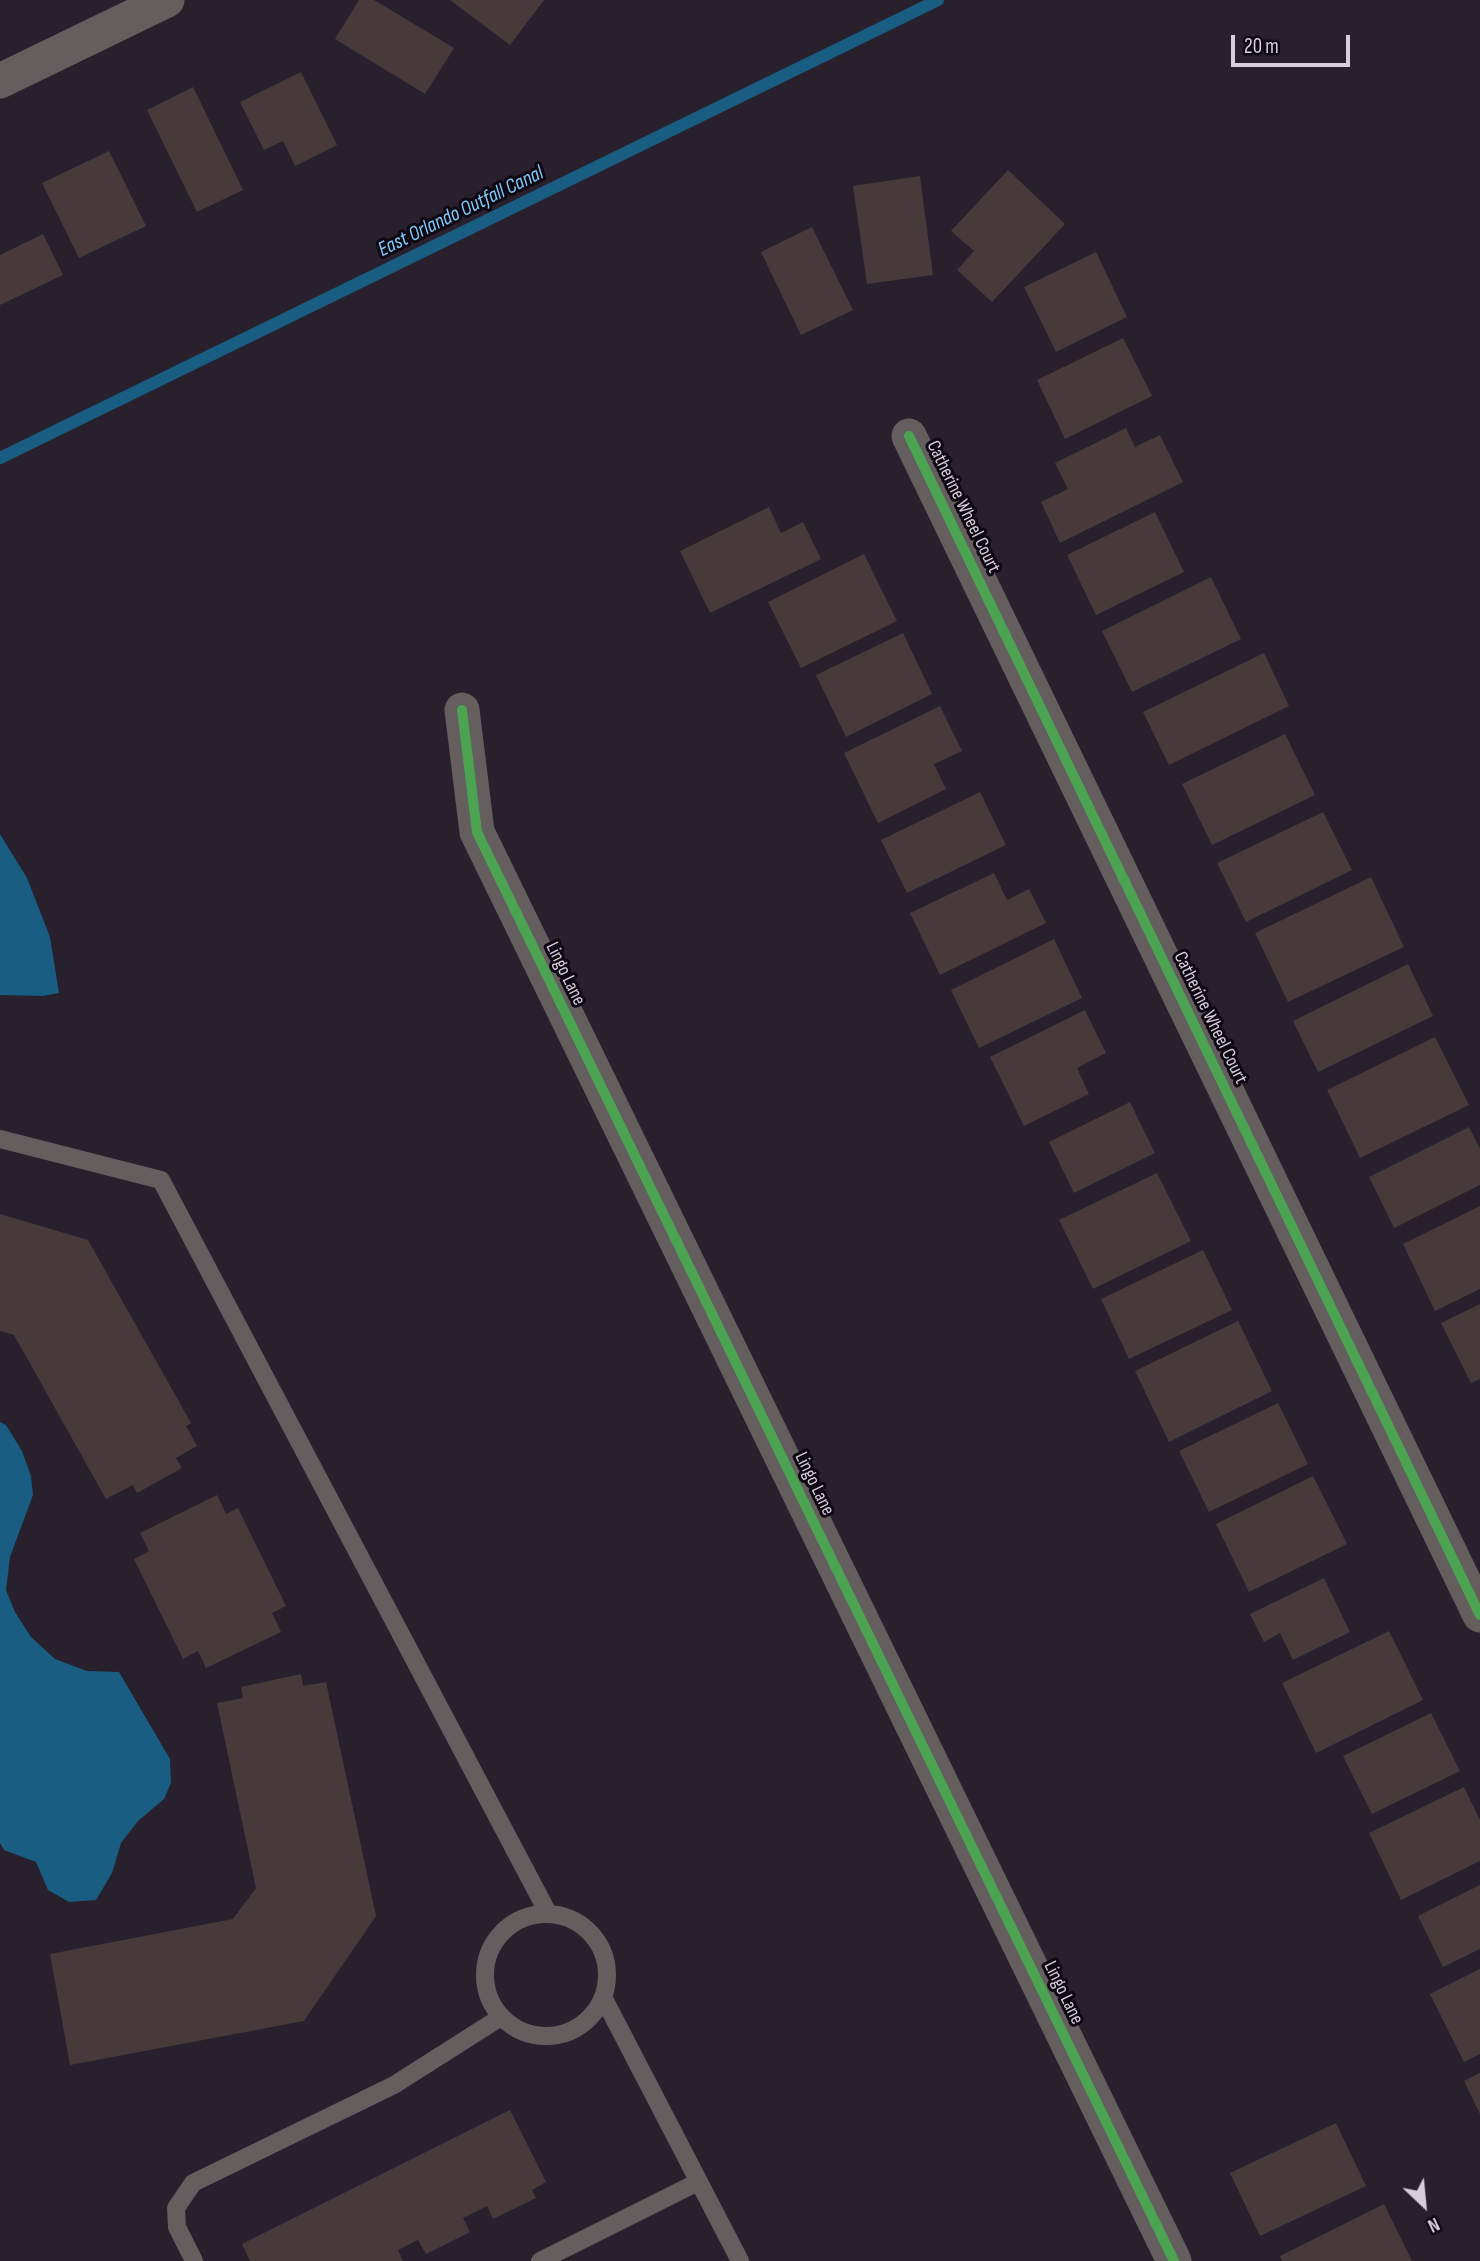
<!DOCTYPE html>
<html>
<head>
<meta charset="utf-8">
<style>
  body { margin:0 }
  #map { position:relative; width:1480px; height:2261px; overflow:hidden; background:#28202c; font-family:"Sofia Sans Condensed",sans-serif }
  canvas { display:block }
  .north { position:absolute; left:1389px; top:2170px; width:70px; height:70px; -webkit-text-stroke:5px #0e0812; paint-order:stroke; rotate:154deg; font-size:19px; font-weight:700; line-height:28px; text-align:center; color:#d7cedd }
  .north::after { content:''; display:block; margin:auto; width:24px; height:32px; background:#d7cedd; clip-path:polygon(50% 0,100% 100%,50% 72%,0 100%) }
  .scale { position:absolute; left:1231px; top:35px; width:119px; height:32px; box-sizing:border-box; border:4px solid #d7cedd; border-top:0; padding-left:9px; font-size:21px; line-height:24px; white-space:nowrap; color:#d7cedd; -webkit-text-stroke:5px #0e0812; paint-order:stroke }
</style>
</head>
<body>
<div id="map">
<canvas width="1480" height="2261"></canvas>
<div class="north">N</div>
<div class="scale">20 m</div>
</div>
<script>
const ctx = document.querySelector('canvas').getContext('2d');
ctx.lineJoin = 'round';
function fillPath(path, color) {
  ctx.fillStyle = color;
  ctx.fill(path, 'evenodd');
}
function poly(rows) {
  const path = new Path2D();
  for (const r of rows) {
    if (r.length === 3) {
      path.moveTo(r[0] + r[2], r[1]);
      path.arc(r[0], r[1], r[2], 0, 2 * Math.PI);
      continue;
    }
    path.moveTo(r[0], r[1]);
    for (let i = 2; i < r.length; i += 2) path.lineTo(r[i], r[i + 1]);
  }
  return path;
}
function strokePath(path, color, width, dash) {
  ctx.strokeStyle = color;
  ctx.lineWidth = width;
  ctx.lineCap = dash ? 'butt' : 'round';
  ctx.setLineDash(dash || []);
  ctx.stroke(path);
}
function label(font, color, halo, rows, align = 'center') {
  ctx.font = font + ' "Sofia Sans Condensed",sans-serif';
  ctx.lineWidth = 6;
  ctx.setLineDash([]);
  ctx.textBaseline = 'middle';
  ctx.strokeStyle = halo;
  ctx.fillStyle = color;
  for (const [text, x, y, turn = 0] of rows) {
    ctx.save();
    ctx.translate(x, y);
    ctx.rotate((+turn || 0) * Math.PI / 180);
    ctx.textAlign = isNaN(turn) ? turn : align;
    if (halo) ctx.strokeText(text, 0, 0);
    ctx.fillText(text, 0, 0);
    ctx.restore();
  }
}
fillPath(poly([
  [0,834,27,878,50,937,59,993,43,996,0,995],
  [0,1422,6,1425,22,1451,31,1476,33,1495,10,1557,6,1590,15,1612,31,1637,55,1659,87,1671,119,1672,170,1759,171,1783,164,1799,138,1821,121,1843,112,1873,96,1900,69,1902,48,1890,36,1862,4,1850,0,1843]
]), '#195d82');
strokePath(poly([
  [0,458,938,0]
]), '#195d82', 12);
fillPath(poly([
  [359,0,374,0,454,48,425,94,335,39],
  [450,0,544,0,510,45],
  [301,72,337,145,295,166,283,141,264,150,240,102],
  [193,87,243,190,197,212,147,110],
  [109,151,146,226,79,258,42,183],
  [1008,170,1065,224,992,302,957,270,974,251,951,231],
  [920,176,933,275,867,284,853,186],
  [812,227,853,310,801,335,761,252],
  [43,234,63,275,0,305,0,255],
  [1096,252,1127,317,1056,352,1024,287],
  [1123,338,1152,396,1065,439,1037,380],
  [1126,428,1135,447,1160,435,1183,482,1060,543,1041,502,1068,489,1055,463],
  [769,507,781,533,803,522,821,559,710,613,680,551],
  [1155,512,1184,572,1096,615,1067,555],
  [864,554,897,621,801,668,768,602],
  [1211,577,1241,639,1132,692,1102,631],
  [903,633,932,694,846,737,816,675],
  [1264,653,1289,706,1169,765,1143,712],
  [940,706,962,751,934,764,946,789,878,823,844,753],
  [1285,734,1315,795,1212,845,1182,784],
  [980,792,1006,845,907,893,881,840],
  [1323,812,1352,870,1246,922,1217,863],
  [994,873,1007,900,1029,889,1046,923,940,975,910,913],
  [1371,877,1404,947,1288,1002,1255,933],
  [1054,939,1082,998,979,1048,951,990],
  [1408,964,1433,1016,1318,1072,1293,1021],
  [1085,1010,1106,1053,1077,1068,1089,1094,1024,1126,990,1057],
  [1435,1037,1469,1105,1360,1158,1327,1090],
  [1130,1102,1155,1153,1074,1193,1049,1142],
  [1469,1127,1480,1149,1480,1185,1394,1228,1369,1177],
  [1157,1173,1191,1241,1093,1289,1059,1220],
  [1480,1206,1480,1289,1435,1311,1403,1244],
  [0,1214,88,1240,191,1423,186,1426,197,1446,176,1458,182,1468,137,1493,133,1485,106,1499,14,1335,0,1331],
  [1203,1250,1232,1310,1129,1359,1101,1299],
  [1480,1304,1480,1379,1471,1383,1441,1323],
  [1238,1321,1272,1391,1169,1442,1135,1371],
  [1278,1403,1308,1464,1209,1512,1179,1451],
  [1313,1476,1347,1544,1249,1592,1216,1524],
  [217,1495,226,1514,238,1508,286,1606,272,1613,281,1632,206,1668,198,1651,183,1659,134,1559,149,1551,140,1533],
  [1324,1578,1350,1632,1293,1660,1280,1633,1264,1642,1250,1614],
  [1389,1631,1423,1700,1316,1753,1282,1683],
  [301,1674,303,1686,326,1682,376,1916,304,2021,70,2065,50,1954,233,1919,256,1888,217,1703,243,1698,241,1687],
  [1431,1713,1460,1771,1372,1814,1343,1756],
  [1464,1787,1480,1820,1480,1861,1401,1900,1369,1833],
  [1480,1885,1480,1949,1443,1967,1418,1916],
  [1480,1969,1480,2054,1464,2062,1430,1994],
  [1480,2073,1480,2114,1464,2081],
  [510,2110,546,2182,532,2190,536,2198,493,2219,487,2206,463,2218,470,2232,426,2254,418,2240,398,2250,403,2261,250,2261,242,2244],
  [1336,2123,1366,2186,1260,2236,1230,2173],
  [1384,2204,1412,2261,1282,2261,1280,2256]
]), '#483a3a');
strokePath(poly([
  [0,1139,161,1180,548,1913],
  [546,1975,61],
  [603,1997,740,2261],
  [194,2261,177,2227,176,2208,193,2183,394,2085,501,2017],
  [540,2261,698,2182]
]), '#645e5e', 18);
strokePath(poly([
  [0,81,167,0],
  [909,436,1480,1615],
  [462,710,477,832,1174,2261]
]), '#645e5e', 35);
strokePath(poly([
  [909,436,1480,1615],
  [462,710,477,832,1174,2261]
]), '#4ca352', 10);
label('19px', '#d7cedd', '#0e0812', [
  ["Catherine Wheel Court",963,507,64],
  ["Lingo Lane",565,974,64],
  ["Catherine Wheel Court",1210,1018,64],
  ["Lingo Lane",814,1484,64],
  ["Lingo Lane",1063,1993,64]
]);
label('italic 21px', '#80cbfa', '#0e0812', [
  ["East Orlando Outfall Canal",461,212,-26]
]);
</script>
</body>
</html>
